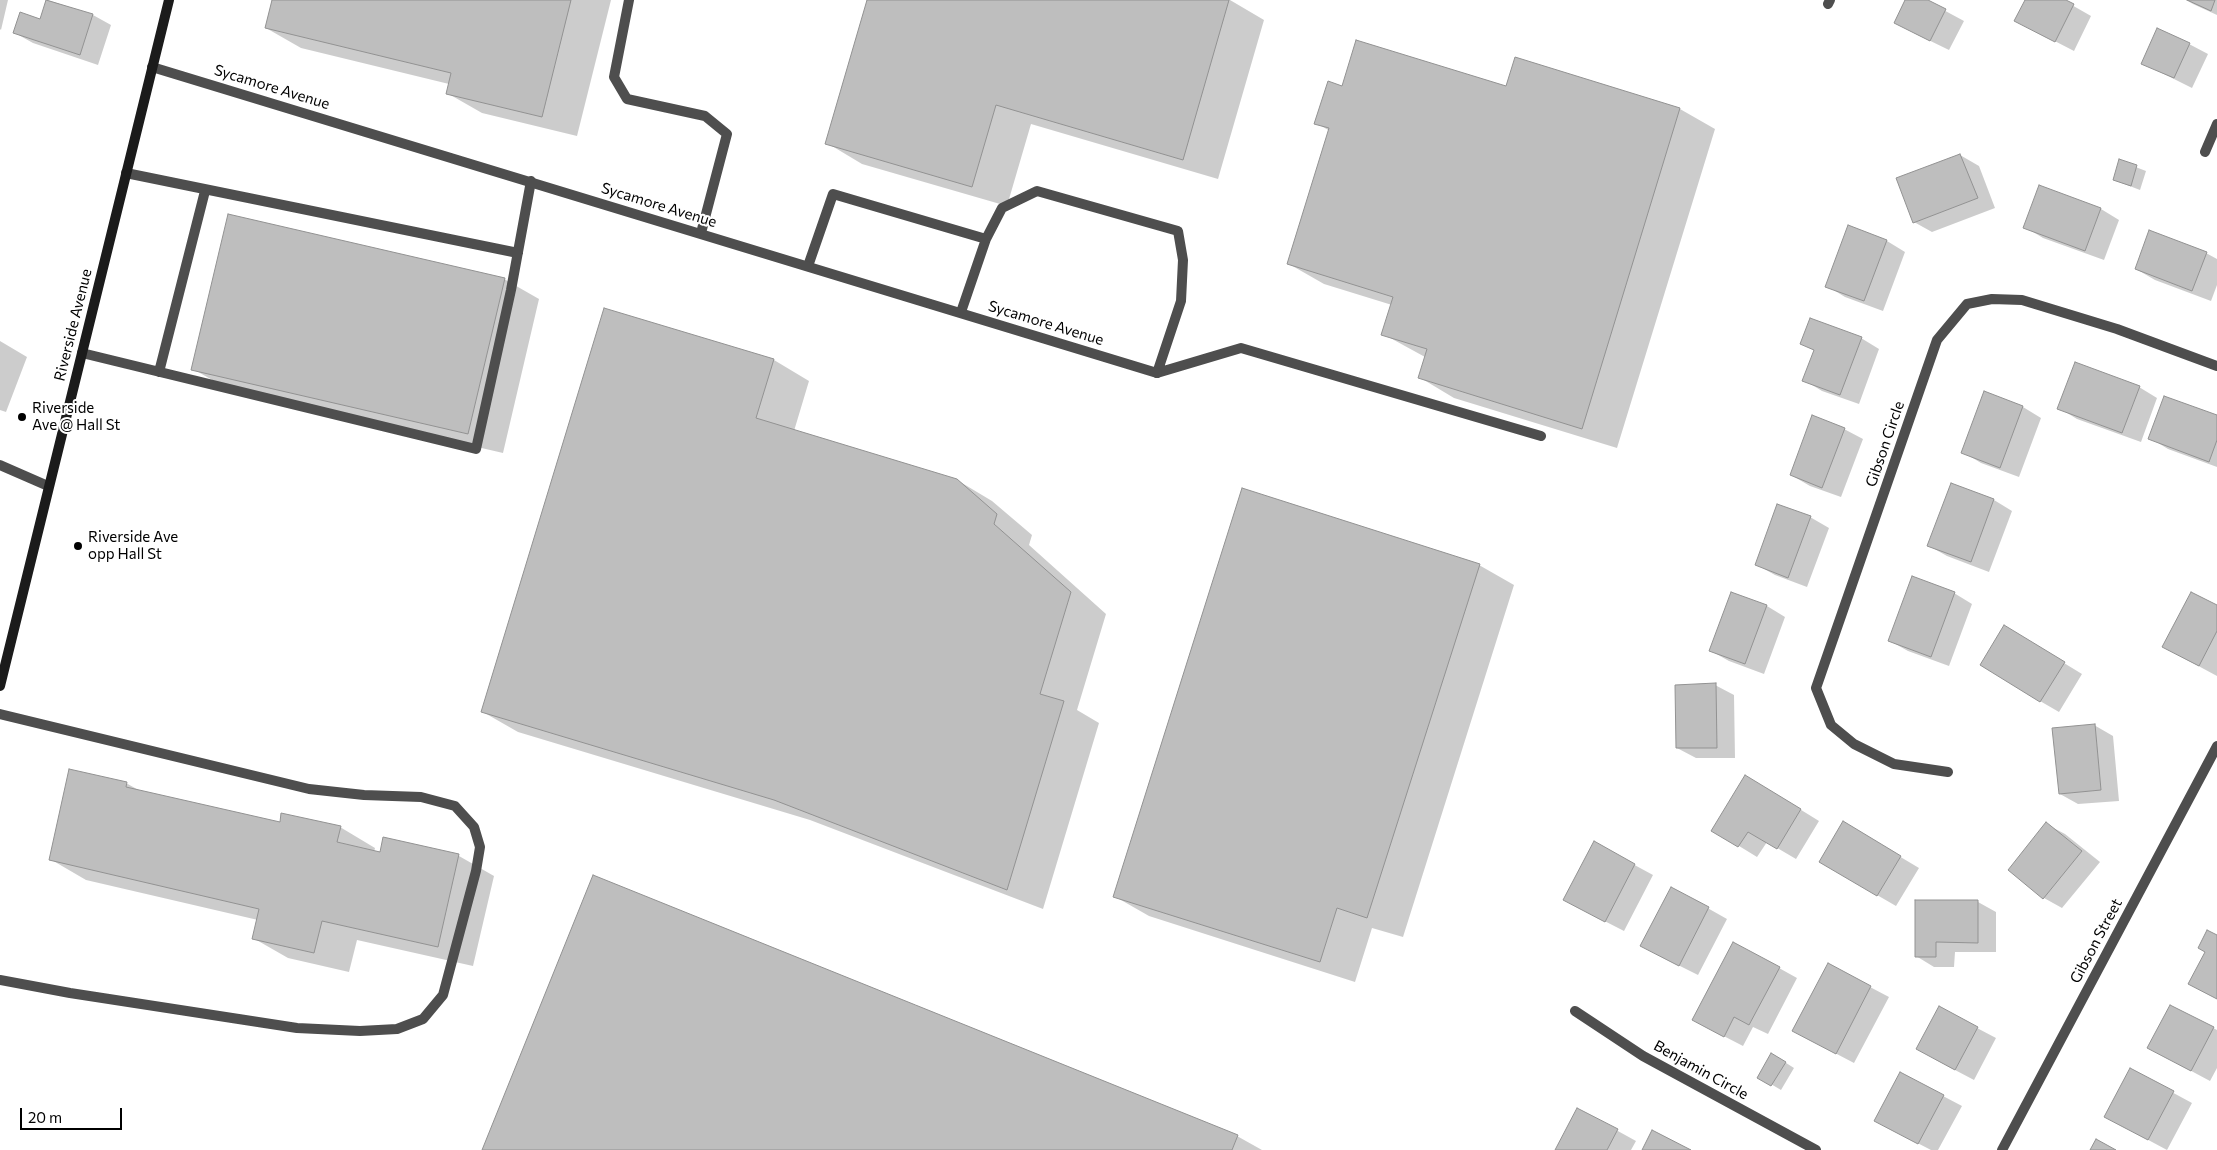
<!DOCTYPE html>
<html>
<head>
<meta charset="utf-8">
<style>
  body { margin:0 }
  #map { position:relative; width:2217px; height:1150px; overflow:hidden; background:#fff; font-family:Commissioner,sans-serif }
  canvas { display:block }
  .scale { position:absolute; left:20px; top:1108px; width:102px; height:22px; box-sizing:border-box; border:2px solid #000; border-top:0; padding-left:6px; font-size:15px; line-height:18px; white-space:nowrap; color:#000; -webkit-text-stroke:4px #fff; paint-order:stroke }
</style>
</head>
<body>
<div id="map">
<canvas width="2217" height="1150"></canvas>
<div class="scale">20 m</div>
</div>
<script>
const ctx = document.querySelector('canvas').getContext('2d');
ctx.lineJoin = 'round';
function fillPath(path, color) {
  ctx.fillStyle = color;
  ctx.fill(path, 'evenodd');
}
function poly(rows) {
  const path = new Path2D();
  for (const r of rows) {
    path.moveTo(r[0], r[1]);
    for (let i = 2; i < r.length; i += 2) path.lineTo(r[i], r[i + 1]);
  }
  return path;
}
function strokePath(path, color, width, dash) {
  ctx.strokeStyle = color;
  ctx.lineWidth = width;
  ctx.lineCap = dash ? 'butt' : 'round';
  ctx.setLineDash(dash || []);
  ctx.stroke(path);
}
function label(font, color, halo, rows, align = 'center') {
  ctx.font = font + ' Commissioner,sans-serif';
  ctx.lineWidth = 4;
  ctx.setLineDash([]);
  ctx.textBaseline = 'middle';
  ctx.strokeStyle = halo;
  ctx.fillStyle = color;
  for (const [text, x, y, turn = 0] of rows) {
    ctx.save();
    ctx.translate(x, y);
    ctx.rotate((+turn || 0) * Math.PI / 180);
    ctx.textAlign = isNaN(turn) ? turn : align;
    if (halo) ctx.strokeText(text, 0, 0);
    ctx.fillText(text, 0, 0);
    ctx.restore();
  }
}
fillPath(poly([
  [0,0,8,0,1,30,0,29],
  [48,0,93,15,111,25,98,65,33,43,15,33,41,20],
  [273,0,611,0,577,136,482,113,447,93,449,84,301,48,266,28],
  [868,0,1230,0,1264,20,1218,179,1031,124,1007,206,862,164,827,143],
  [1907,0,1925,0,1964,21,1949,50,1914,33],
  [2026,0,2063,0,2091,16,2074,51,2016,21],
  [2186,0,2217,0,2217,15,2193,4],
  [2189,44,2208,54,2192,88,2142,63],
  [1343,87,1507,88,1680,109,1715,129,1617,448,1454,398,1419,377,1425,357,1383,334,1392,305,1324,284,1289,264,1330,131,1316,123],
  [1960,155,1979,166,1995,208,1932,232,1914,222],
  [2120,161,2146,171,2140,190,2114,180],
  [2040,187,2101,209,2119,220,2104,260,2043,238,2025,227],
  [1887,241,1905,252,1883,311,1845,297,1827,286],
  [2206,253,2217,259,2217,285,2211,301,2155,280,2136,269],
  [504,279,539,299,503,453,228,389,193,369],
  [1861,338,1879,349,1859,404,1822,391,1804,380,1815,351,1802,344],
  [0,341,27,357,6,412,0,410],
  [774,360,809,381,794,431,957,480,992,501,1032,535,1029,545,1106,614,1077,710,1099,723,1043,909,810,820,518,732,483,712],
  [2139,387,2157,398,2141,442,2077,419,2059,408],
  [1984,393,2023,407,2041,418,2019,477,1981,463,1963,452],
  [2217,417,2217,467,2168,449,2150,438],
  [1844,429,1863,439,1841,497,1810,486,1791,475],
  [1951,485,1994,500,2012,511,1989,572,1947,556,1929,546],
  [1810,517,1829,528,1807,587,1775,575,1757,565],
  [1479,565,1514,585,1403,937,1372,928,1355,982,1149,916,1114,896],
  [1732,593,1767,606,1785,617,1764,674,1729,661,1711,651],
  [1954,593,1972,604,1949,666,1908,651,1890,641],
  [2217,607,2217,676,2163,647],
  [2023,638,2082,674,2059,712,2040,701],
  [1715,685,1734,695,1735,758,1696,758,1677,748],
  [2094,725,2113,736,2119,801,2078,804,2060,794],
  [126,783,142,792,281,823,340,827,375,848,374,852,381,853,384,839,459,856,494,876,473,966,357,940,349,972,288,958,253,938,258,920,86,880,50,859],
  [1764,787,1819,821,1796,859,1767,842,1757,857,1713,830],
  [2046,824,2065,834,2100,862,2062,908,2044,898],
  [1862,834,1919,868,1896,906,1877,895],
  [1594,843,1653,875,1624,931,1583,910],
  [1672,888,1727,919,1698,975,1660,956],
  [1978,902,1996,912,1996,952,1955,952,1954,967,1934,967,1916,956],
  [1779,968,1797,978,1768,1034,1753,1027,1743,1046,1712,1030],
  [1870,987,1889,997,1854,1063,1812,1041],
  [2171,1006,2217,1030,2217,1068,2210,1081,2167,1058],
  [1977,1028,1996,1038,1974,1080,1936,1060],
  [1772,1054,1794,1068,1781,1090,1759,1077],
  [2131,1070,2192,1103,2167,1150,2124,1127],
  [1943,1096,1962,1106,1938,1150,1931,1150,1894,1131],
  [1578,1109,1636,1141,1631,1150,1557,1150],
  [1237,1136,1262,1150,484,1150]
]), '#0003');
const building = poly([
  [46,0,93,14,80,55,13,33,20,12,40,19,46,0],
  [272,0,571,0,542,117,446,94,451,73,265,28,272,0],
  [867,0,1229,0,1183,160,996,105,972,187,825,144,867,0],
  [1905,0,1928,0,1946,9,1930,41,1894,23,1905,0],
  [2025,0,2066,0,2074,4,2055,42,2014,21,2025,0],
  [2187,0,2215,0,2211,11,2187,0],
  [2157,28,2190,43,2174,78,2141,64,2157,28],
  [1356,40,1506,86,1515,57,1680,108,1582,429,1418,378,1427,349,1381,335,1393,297,1287,264,1329,128,1314,124,1328,81,1342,86,1356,40],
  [1960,154,1978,198,1913,223,1896,178,1960,154],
  [2119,159,2137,165,2131,186,2113,180,2119,159],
  [2039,185,2101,208,2085,251,2023,228,2039,185],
  [228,214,505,278,468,434,191,370,228,214],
  [1848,225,1887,240,1864,301,1825,287,1848,225],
  [2149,230,2207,252,2192,291,2135,269,2149,230],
  [604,308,774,359,756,418,957,479,997,514,994,524,1071,592,1040,694,1064,701,1007,890,774,800,481,712,604,308],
  [1810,318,1862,337,1840,395,1802,381,1814,350,1800,344,1810,318],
  [2075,362,2140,386,2122,433,2057,409,2075,362],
  [1984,391,2023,406,2000,468,1961,453,1984,391],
  [2164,396,2217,415,2217,440,2209,462,2148,439,2164,396],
  [1812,415,1845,428,1822,488,1790,475,1812,415],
  [1951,483,1994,499,1971,562,1927,546,1951,483],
  [1242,488,1480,564,1367,918,1337,908,1320,962,1113,897,1242,488],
  [1777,504,1811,516,1788,578,1755,565,1777,504],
  [1912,576,1955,592,1931,657,1888,641,1912,576],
  [1731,592,1767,605,1745,664,1709,651,1731,592],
  [2191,592,2217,605,2217,631,2199,666,2162,647,2191,592],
  [2004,625,2065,662,2040,702,1980,665,2004,625],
  [1716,683,1717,748,1676,748,1675,685,1716,683],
  [2095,724,2101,790,2059,794,2052,728,2095,724],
  [69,769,127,782,126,787,280,822,281,813,341,826,337,842,380,852,383,837,459,854,438,947,322,921,314,953,252,939,259,909,49,860,69,769],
  [1745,775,1801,809,1777,849,1748,832,1738,847,1711,831,1745,775],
  [1843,821,1901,856,1877,896,1819,862,1843,821],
  [2046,822,2082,851,2043,899,2008,870,2046,822],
  [1594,841,1635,864,1605,922,1563,900,1594,841],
  [593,875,1238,1135,1232,1150,482,1150,593,875],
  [1671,887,1709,907,1679,966,1640,946,1671,887],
  [1915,900,1978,900,1978,943,1936,942,1936,957,1915,957,1915,900],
  [2207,930,2217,935,2217,999,2188,984,2205,952,2198,948,2207,930],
  [1733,942,1780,967,1749,1025,1734,1017,1724,1037,1692,1020,1733,942],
  [1828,963,1871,986,1836,1054,1792,1031,1828,963],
  [2170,1005,2214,1027,2191,1071,2147,1048,2170,1005],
  [1939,1006,1978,1027,1955,1070,1916,1049,1939,1006],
  [1771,1053,1786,1062,1771,1086,1757,1078,1771,1053],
  [2130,1068,2174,1091,2148,1140,2104,1117,2130,1068],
  [1900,1072,1944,1095,1918,1144,1874,1121,1900,1072],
  [1577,1108,1618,1129,1607,1150,1555,1150,1577,1108],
  [1652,1130,1691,1150,1642,1150,1652,1130],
  [2096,1139,2116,1150,2090,1150,2096,1139]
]);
fillPath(building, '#bebebe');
strokePath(building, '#929292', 1);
strokePath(poly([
  [629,0,614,77,627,99,705,116,727,134,701,233],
  [126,173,518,253],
  [808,266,833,194,986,239],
  [961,312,986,239,1002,208,1037,191,1178,231,1183,260,1181,301,1157,373],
  [82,353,476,449,511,290,531,181],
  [159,372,205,191],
  [1157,373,1241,348,1541,436],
  [0,714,309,789,364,795,421,797,455,806,474,827,480,847,476,871,443,995,423,1019,397,1029,360,1031,297,1028,70,993,0,980]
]), '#4e4e4e', 10);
strokePath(poly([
  [1828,4,1830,0],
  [152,67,1157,373],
  [2205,152,2217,124],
  [0,465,48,486],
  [1948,772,1894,764,1854,744,1831,725,1816,688,1937,340,1967,304,1992,299,2022,300,2117,329,2217,366],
  [1575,1011,1643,1056,1816,1150],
  [2002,1150,2217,746]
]), '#4e4e4e', 10);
strokePath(poly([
  [0,686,169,0]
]), '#1b1b1b', 10);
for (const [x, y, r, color] of [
  [22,417,5,"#000"],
  [78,546,5,"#000"]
]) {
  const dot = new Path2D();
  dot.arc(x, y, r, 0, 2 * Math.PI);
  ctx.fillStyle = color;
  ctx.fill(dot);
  strokePath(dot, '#fff', 2);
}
label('15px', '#000', '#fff', [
  ["Sycamore Avenue",272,87,17],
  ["Sycamore Avenue",659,205,17],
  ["Sycamore Avenue",1046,323,17],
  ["Riverside Avenue",73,325,-76],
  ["Gibson Circle",1885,444,-71],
  ["Gibson Street",2096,941,-62],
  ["Benjamin Circle",1701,1070,29]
]);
label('15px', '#000', '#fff', [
  ["Riverside",32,408],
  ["Ave @ Hall St",32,425],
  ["Riverside Ave",88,537],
  ["opp Hall St",88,554]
], 'left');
</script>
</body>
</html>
